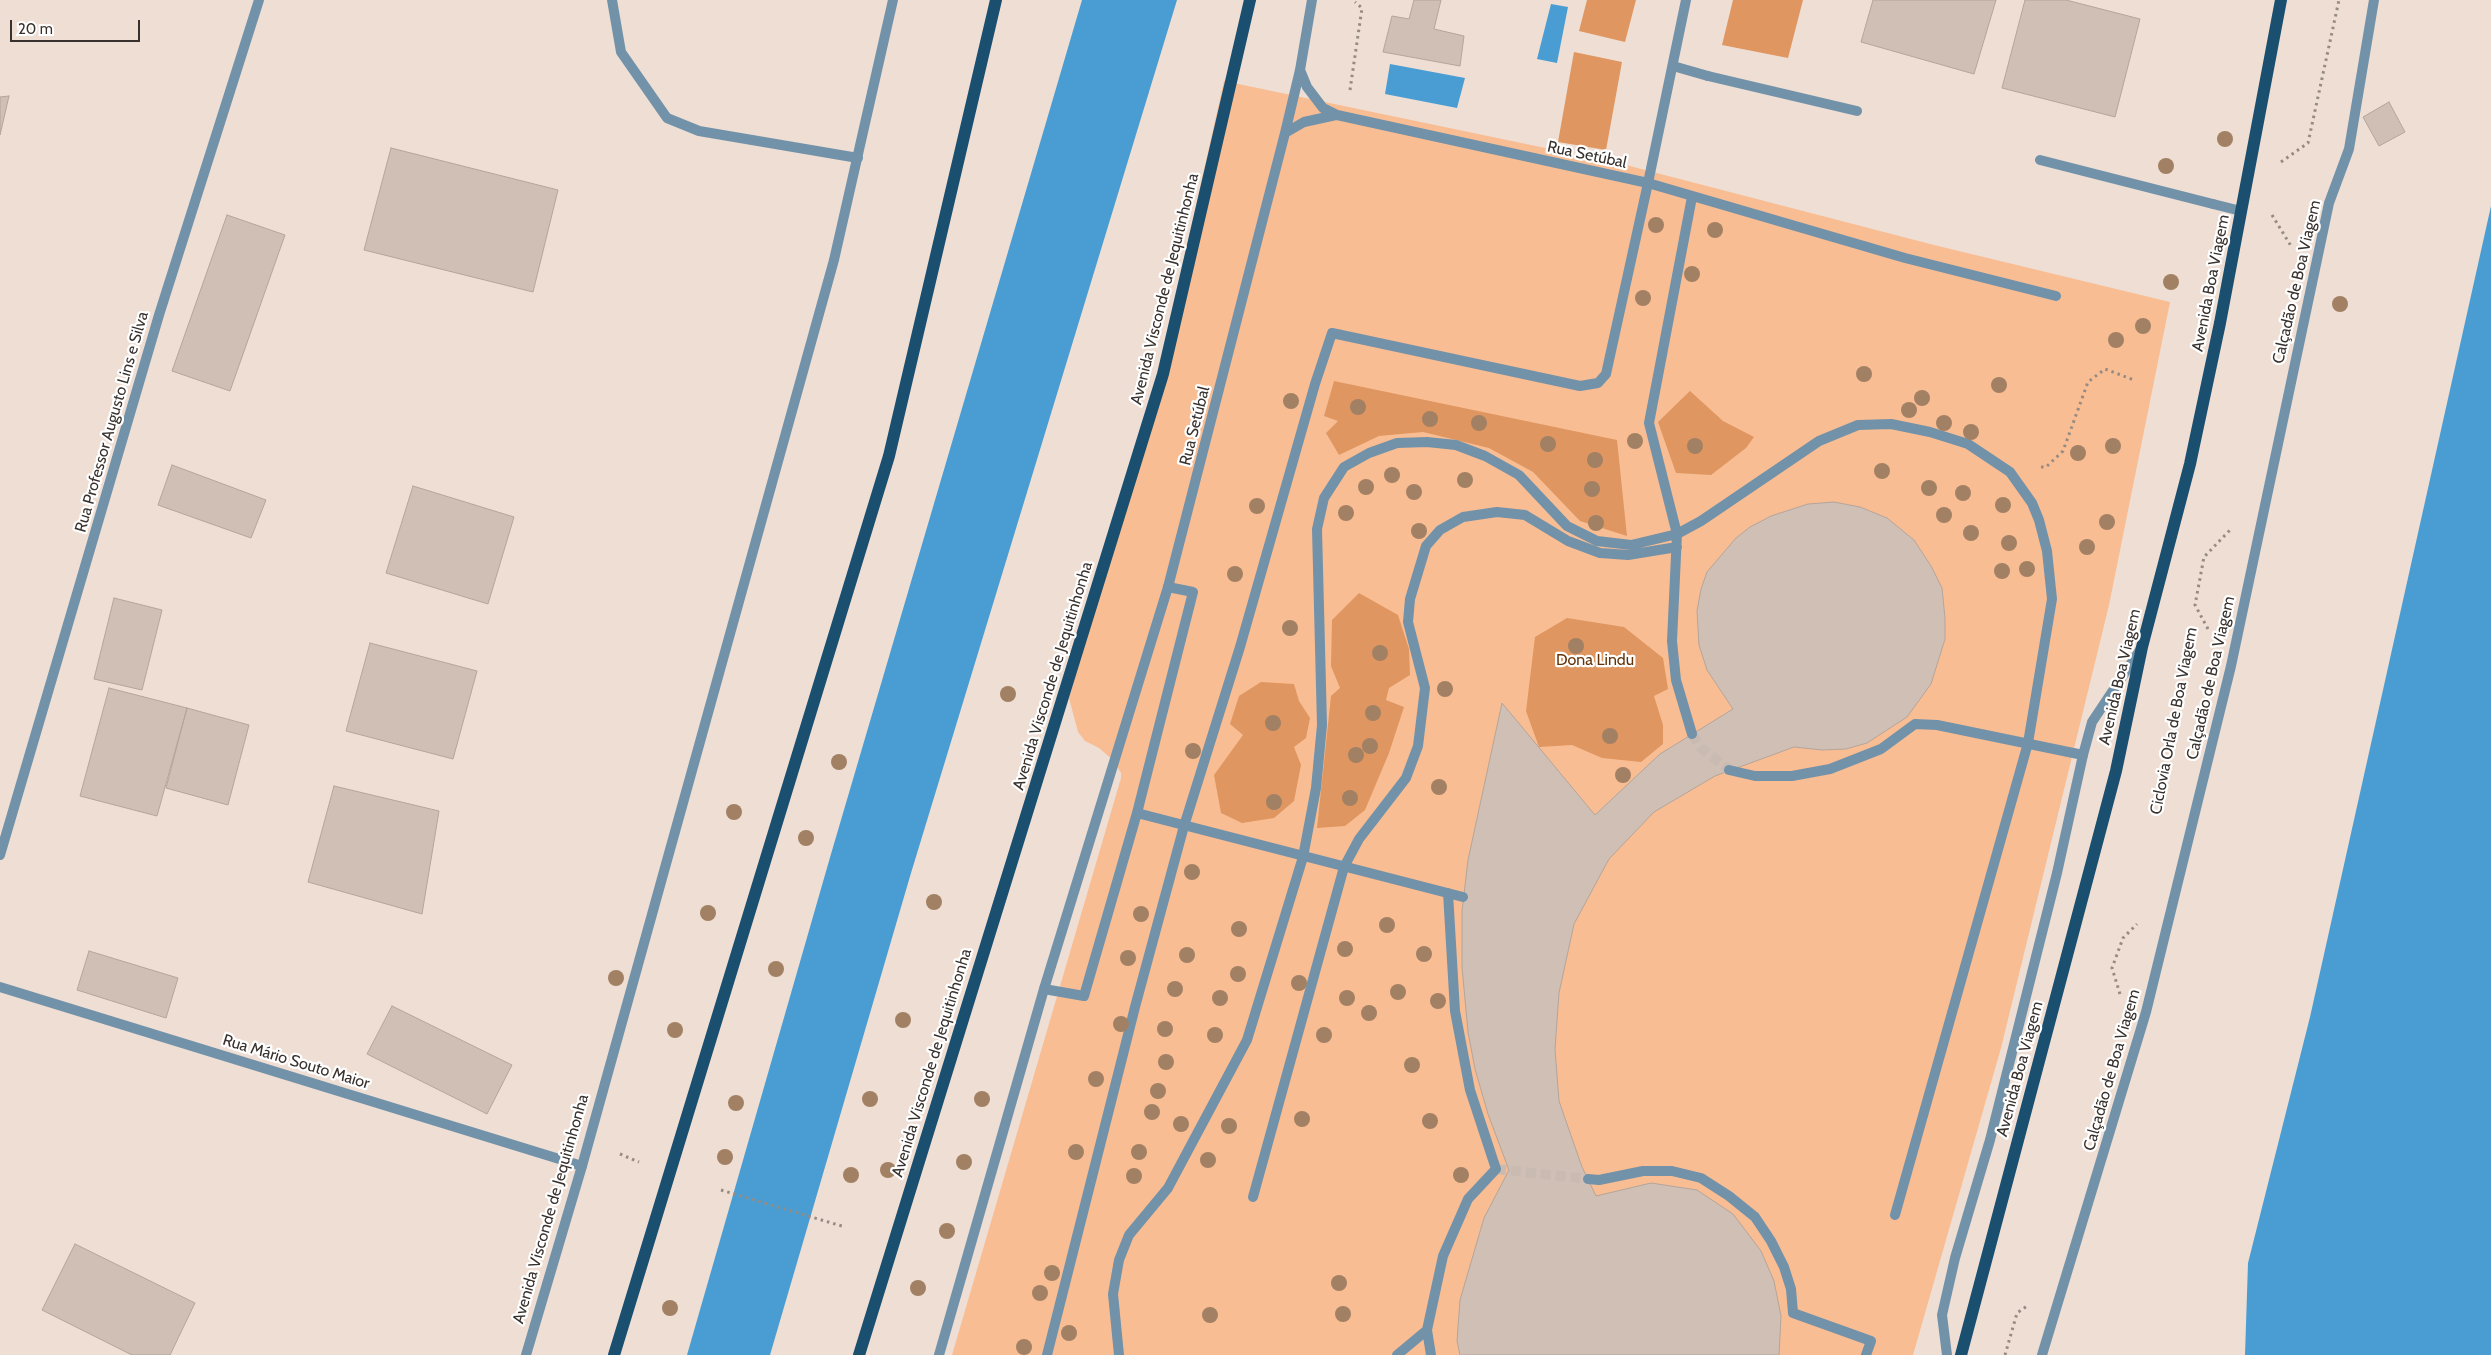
<!DOCTYPE html>
<html>
<head>
<meta charset="utf-8">
<style>
  body { margin:0 }
  #map { position:relative; width:2491px; height:1355px; overflow:hidden; background:#eeded3; font-family:Cabin,sans-serif }
  canvas { display:block }
  .scale { position:absolute; left:10px; top:20px; width:130px; height:22px; box-sizing:border-box; border:2px solid #38312d; border-top:0; padding-left:6px; font-size:15px; line-height:18px; white-space:nowrap; color:#38312d; -webkit-text-stroke:4px #fff; paint-order:stroke }
</style>
</head>
<body>
<div id="map">
<canvas width="2491" height="1355"></canvas>
<div class="scale">20 m</div>
</div>
<script>
const ctx = document.querySelector('canvas').getContext('2d');
ctx.lineJoin = 'round';
function fillPath(path, color) {
  ctx.fillStyle = color;
  ctx.fill(path, 'evenodd');
}
function poly(rows) {
  const path = new Path2D();
  for (const r of rows) {
    path.moveTo(r[0], r[1]);
    for (let i = 2; i < r.length; i += 2) path.lineTo(r[i], r[i + 1]);
  }
  return path;
}
function strokePath(path, color, width, dash) {
  ctx.strokeStyle = color;
  ctx.lineWidth = width;
  ctx.lineCap = dash ? 'butt' : 'round';
  ctx.setLineDash(dash || []);
  ctx.stroke(path);
}
function label(font, color, halo, rows, align = 'center') {
  ctx.font = font + ' Cabin,sans-serif';
  ctx.lineWidth = 4.5;
  ctx.setLineDash([]);
  ctx.textBaseline = 'middle';
  ctx.strokeStyle = halo;
  ctx.fillStyle = color;
  for (const [text, x, y, turn = 0] of rows) {
    ctx.save();
    ctx.translate(x, y);
    ctx.rotate((+turn || 0) * Math.PI / 180);
    ctx.textAlign = isNaN(turn) ? turn : align;
    if (halo) ctx.strokeText(text, 0, 0);
    ctx.fillText(text, 0, 0);
    ctx.restore();
  }
}
fillPath(poly([
  [1224,81,1622,164,1934,245,2170,302,2109,605,2001,1048,1913,1355,952,1355,1121,778,1121,773,1113,760,1099,748,1085,741,1078,732,1069,698,1148,419]
]), '#f9bd93');
fillPath(poly([
  [1587,0,1636,0,1625,42,1579,31],
  [1733,0,1803,0,1788,58,1722,45],
  [1574,52,1622,62,1606,150,1558,142],
  [1334,381,1617,440,1627,536,1580,521,1533,472,1489,448,1423,432,1379,436,1339,455,1326,433,1338,421,1324,416],
  [1690,391,1723,421,1754,437,1746,448,1711,475,1676,473,1658,422],
  [1359,593,1398,615,1409,649,1410,675,1389,688,1386,700,1404,707,1389,753,1365,810,1345,826,1317,828,1331,696,1340,688,1331,666,1332,620],
  [1567,618,1624,627,1663,658,1668,689,1654,696,1663,725,1663,744,1641,762,1602,758,1572,745,1539,747,1526,711,1535,637],
  [1261,682,1294,684,1299,701,1310,718,1306,738,1294,747,1301,765,1294,801,1274,818,1242,823,1221,813,1214,775,1243,735,1230,724,1239,696]
]), '#df9660');
fillPath(poly([
  [1082,0,1177,0,911,873,770,1355,687,1355,831,854],
  [1551,4,1568,7,1557,63,1537,59],
  [1390,64,1465,78,1457,108,1385,94],
  [2491,206,2491,1355,2245,1355,2248,1263,2310,1017]
]), '#4a9dd2');
const building = poly([
  [1414,0,1441,0,1434,29,1464,36,1460,66,1383,52,1392,16,1409,19,1414,0],
  [1873,0,1996,0,1974,74,1861,42,1873,0],
  [2025,0,2066,0,2140,19,2115,117,2002,88,2025,0],
  [9,96,0,135,0,97,9,96],
  [2389,102,2405,132,2379,146,2363,117,2389,102],
  [391,148,558,190,533,292,364,250,391,148],
  [227,215,285,235,230,391,172,371,227,215],
  [172,465,266,500,251,538,158,505,172,465],
  [413,486,514,517,488,604,386,573,413,486],
  [1834,502,1860,507,1887,518,1914,540,1931,566,1942,588,1945,618,1945,639,1931,684,1907,717,1867,743,1846,749,1822,750,1794,747,1715,776,1654,812,1609,859,1574,924,1559,993,1555,1049,1559,1101,1582,1167,1596,1196,1651,1183,1697,1190,1733,1214,1761,1251,1774,1281,1781,1316,1779,1355,1460,1355,1457,1341,1460,1300,1484,1218,1509,1170,1488,1114,1475,1069,1468,1032,1462,967,1462,911,1468,860,1502,703,1595,815,1660,754,1733,709,1707,670,1699,645,1697,611,1701,589,1707,572,1736,538,1750,527,1771,516,1808,504,1834,502],
  [114,598,162,610,142,690,94,679,114,598],
  [370,643,477,671,453,759,346,731,370,643],
  [109,688,187,708,157,816,80,796,109,688],
  [187,708,249,725,228,805,166,788,187,708],
  [334,786,439,811,422,914,308,882,334,786],
  [89,951,178,978,166,1018,77,990,89,951],
  [392,1006,512,1065,487,1114,367,1054,392,1006],
  [75,1244,195,1303,170,1355,132,1355,42,1310,75,1244]
]);
fillPath(building, '#cfbfb4');
strokePath(building, '#b4a59b', 1);
strokePath(poly([
  [1692,734,1701,748,1729,770],
  [1496,1169,1588,1179]
]), '#cabbb2', 10, [10, 5]);
strokePath(poly([
  [1350,90,1362,8,1355,2],
  [2281,162,2308,143,2339,0],
  [2272,215,2291,246],
  [2041,467,2046,467,2063,451,2088,382,2105,369,2134,380],
  [2208,629,2195,605,2204,557,2230,530],
  [2120,994,2112,968,2123,938,2137,924],
  [620,1154,639,1162],
  [721,1190,845,1227],
  [2005,1355,2017,1313,2027,1306]
]), '#968b83', 3, [2.5, 4]);
strokePath(poly([
  [1708,76,1857,111],
  [2040,160,2213,204],
  [1047,1355,1135,1007,1184,826,1240,647,1315,384,1332,333,1580,386,1598,383,1606,374,1648,183,1905,258,2056,296],
  [1947,1355,1942,1315,1955,1258,1990,1140,2057,873,2083,755,2092,722,2140,650]
]), '#7292aa', 10);
strokePath(poly([
  [1692,197,1649,423,1677,534,1672,641,1676,680,1692,734],
  [1729,770,1755,776,1792,776,1830,769,1881,749,1915,724,1937,725,2083,755],
  [1137,813,1463,897],
  [1044,989,1084,996,1137,813,1193,592,1168,587],
  [1588,1179,1599,1180,1643,1171,1672,1171,1701,1178,1729,1196,1755,1217,1771,1241,1784,1267,1791,1289,1793,1313,1871,1341,1866,1355],
  [1253,1197,1344,867,1359,839,1406,778,1418,746,1425,688,1408,622,1410,599,1426,546,1440,530,1463,517,1497,512,1525,515,1568,541,1600,553,1628,555,1677,547],
  [1119,1355,1113,1294,1119,1260,1129,1235,1168,1188,1247,1040,1303,857,1316,788,1322,725,1317,529,1324,498,1344,467,1369,453,1397,443,1427,442,1456,445,1485,456,1519,475,1567,526,1597,541,1631,545,1677,534,1701,521,1819,441,1858,425,1891,424,1930,432,1968,444,2010,472,2032,503,2039,520,2047,551,2052,599,2028,743,1895,1215],
  [1397,1355,1427,1330],
  [1431,1355,1427,1330,1443,1256,1468,1199,1496,1169,1470,1090,1455,1011,1448,893],
  [2042,1355,2146,1012,2231,666,2329,203,2349,149,2374,0]
]), '#7292aa', 10);
strokePath(poly([
  [612,0,621,52,667,118,699,131,858,158],
  [1673,66,1708,76],
  [2213,204,2241,211],
  [0,855,159,315,259,0],
  [0,987,582,1166]
]), '#7292aa', 10);
strokePath(poly([
  [1300,70,1307,87,1323,108,1337,115,1648,183,1686,0],
  [1285,133,1304,122,1336,115],
  [526,1355,582,1166,834,260,893,0],
  [939,1355,1044,989,1168,587,1285,133,1300,70,1312,0]
]), '#7292aa', 10);
strokePath(poly([
  [614,1355,889,456,996,0],
  [859,1355,1163,374,1250,0],
  [1961,1355,2116,771,2142,647,2190,464,2220,323,2281,0]
]), '#1b4f6f', 12);
ctx.fillStyle = '#a28064';
for (const [x, y] of [
  [2225,139],
  [2166,166],
  [1656,225],
  [1715,230],
  [1692,274],
  [2171,282],
  [1643,298],
  [2340,304],
  [2143,326],
  [2116,340],
  [1864,374],
  [1999,385],
  [1922,398],
  [1291,401],
  [1358,407],
  [1909,410],
  [1430,419],
  [1479,423],
  [1944,423],
  [1971,432],
  [1635,441],
  [1548,444],
  [1695,446],
  [2113,446],
  [2078,453],
  [1595,460],
  [1882,471],
  [1392,475],
  [1465,480],
  [1366,487],
  [1929,488],
  [1592,489],
  [1414,492],
  [1963,493],
  [2003,505],
  [1257,506],
  [1346,513],
  [1944,515],
  [2107,522],
  [1596,523],
  [1419,531],
  [1971,533],
  [2009,543],
  [2087,547],
  [2027,569],
  [2002,571],
  [1235,574],
  [1290,628],
  [1576,646],
  [1380,653],
  [1445,689],
  [1008,694],
  [1373,713],
  [1273,723],
  [1610,736],
  [1370,746],
  [1193,751],
  [1356,755],
  [839,762],
  [1623,775],
  [1439,787],
  [1350,798],
  [1274,802],
  [734,812],
  [806,838],
  [1192,872],
  [934,902],
  [708,913],
  [1141,914],
  [1387,925],
  [1239,929],
  [1345,949],
  [1424,954],
  [1187,955],
  [1128,958],
  [776,969],
  [1238,974],
  [616,978],
  [1299,983],
  [1175,989],
  [1398,992],
  [1220,998],
  [1347,998],
  [1438,1001],
  [1369,1013],
  [903,1020],
  [1121,1024],
  [1165,1029],
  [675,1030],
  [1215,1035],
  [1324,1035],
  [1166,1062],
  [1412,1065],
  [1096,1079],
  [1158,1091],
  [870,1099],
  [982,1099],
  [736,1103],
  [1152,1112],
  [1302,1119],
  [1430,1121],
  [1181,1124],
  [1229,1126],
  [1076,1152],
  [1139,1152],
  [725,1157],
  [1208,1160],
  [964,1162],
  [888,1170],
  [851,1175],
  [1461,1175],
  [1134,1176],
  [947,1231],
  [1052,1273],
  [1339,1283],
  [918,1288],
  [1040,1293],
  [670,1308],
  [1343,1314],
  [1210,1315],
  [1069,1333],
  [1024,1347]
]) {
  ctx.beginPath();
  ctx.arc(x, y, 8, 0, 2 * Math.PI);
  ctx.fill();
}
label('16px', '#38312d', '#fff', [
  ["Rua Setúbal",1587,155,12],
  ["Calçadão de Boa Viagem",2297,282,-77],
  ["Avenida Boa Viagem",2211,283,-79],
  ["Avenida Visconde de Jequitinhonha",1165,289,-76],
  ["Rua Professor Augusto Lins e Silva",112,422,-74],
  ["Rua Setúbal",1195,426,-76],
  ["Avenida Visconde de Jequitinhonha",1053,676,-73],
  ["Avenida Boa Viagem",2120,677,-77],
  ["Calçadão de Boa Viagem",2211,678,-77],
  ["Ciclovia Orla de Boa Viagem",2174,721,-79],
  ["Rua Mário Souto Maior",296,1062,17],
  ["Avenida Visconde de Jequitinhonha",932,1063,-73],
  ["Avenida Boa Viagem",2020,1069,-75],
  ["Calçadão de Boa Viagem",2112,1070,-74],
  ["Avenida Visconde de Jequitinhonha",551,1209,-74]
]);
label('16px', '#643409', '#fff', [
  ["Dona Lindu",1595,660]
]);
</script>
</body>
</html>
